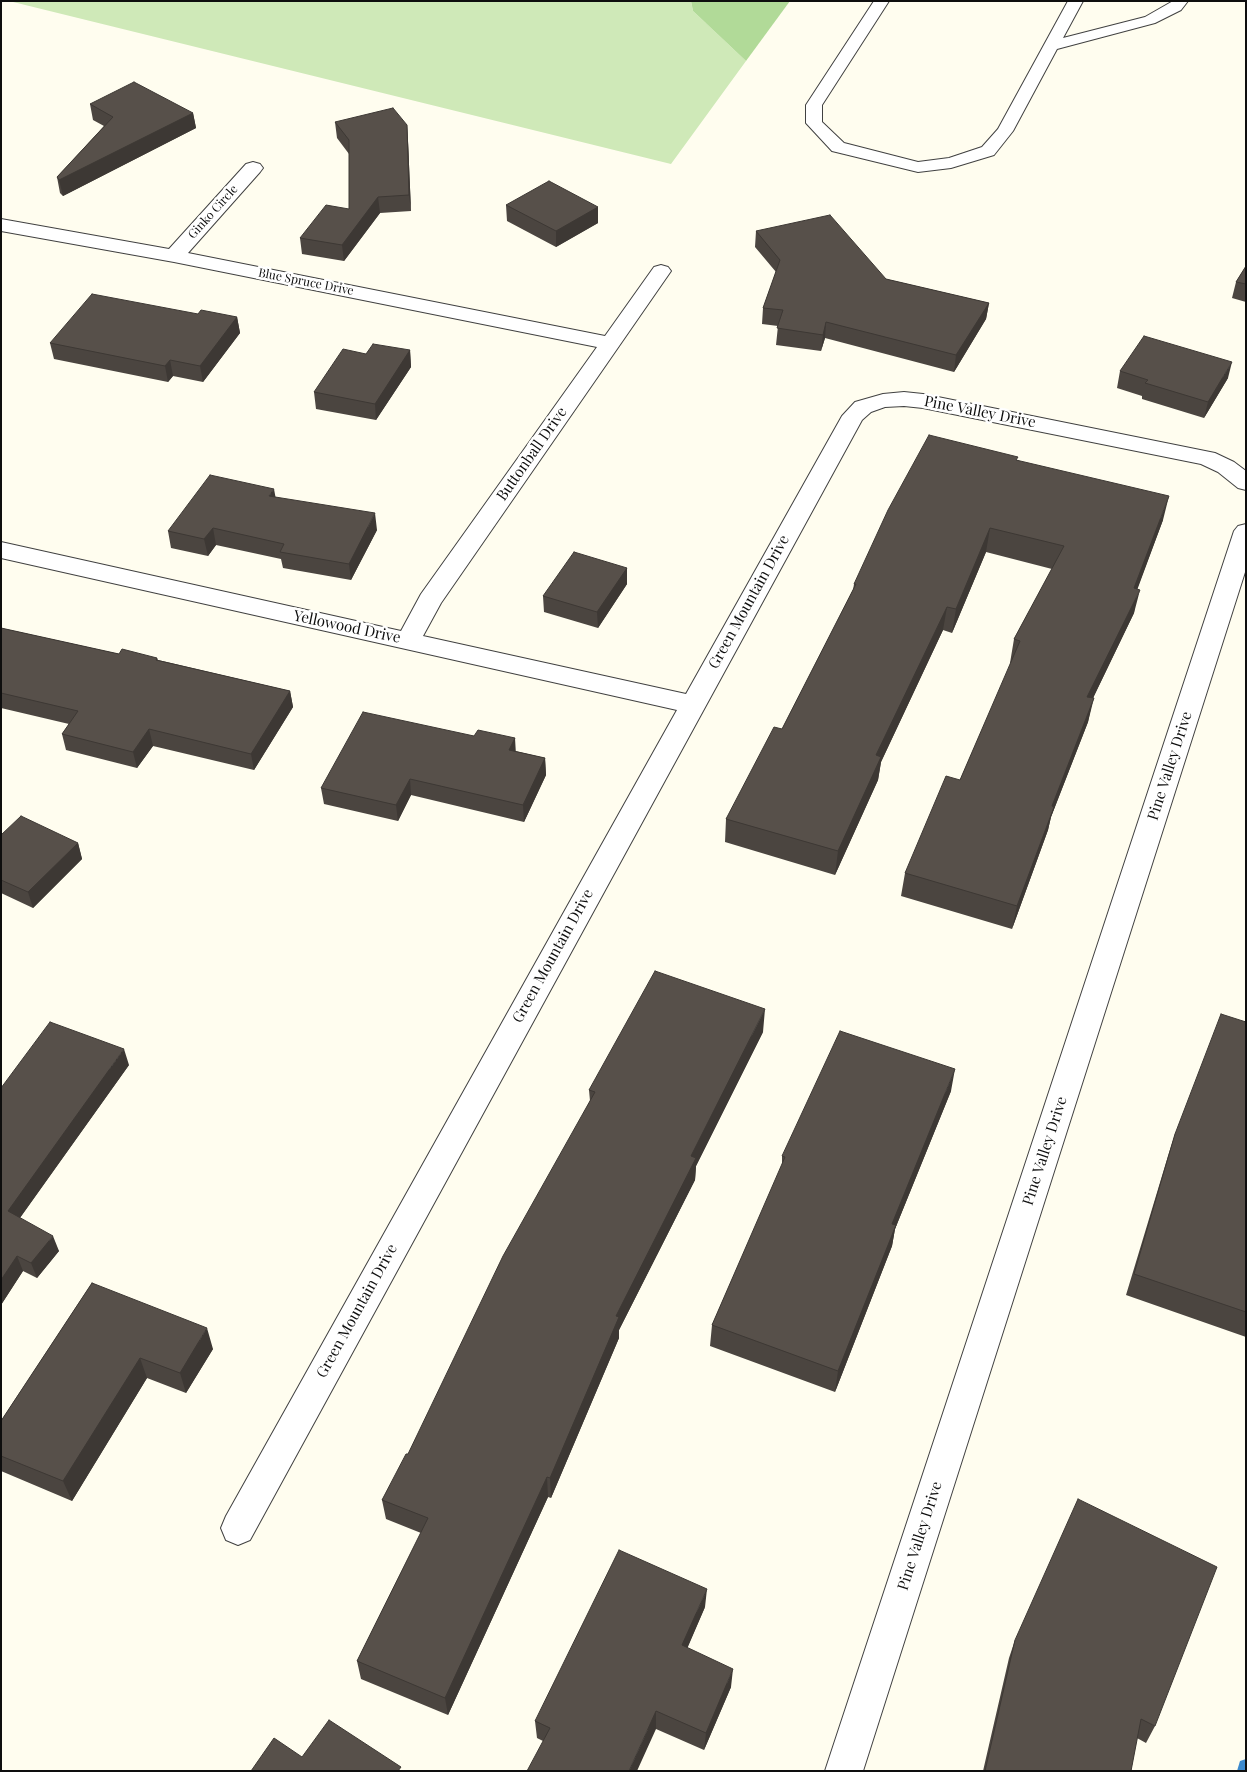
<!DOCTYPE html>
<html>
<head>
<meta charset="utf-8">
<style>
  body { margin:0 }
  #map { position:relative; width:1247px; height:1772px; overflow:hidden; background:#fffdef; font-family:"Playfair Display",serif }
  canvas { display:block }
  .frame { position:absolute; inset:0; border:2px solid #0e0e0e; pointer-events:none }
</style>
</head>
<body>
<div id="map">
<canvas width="1247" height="1772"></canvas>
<div class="frame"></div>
</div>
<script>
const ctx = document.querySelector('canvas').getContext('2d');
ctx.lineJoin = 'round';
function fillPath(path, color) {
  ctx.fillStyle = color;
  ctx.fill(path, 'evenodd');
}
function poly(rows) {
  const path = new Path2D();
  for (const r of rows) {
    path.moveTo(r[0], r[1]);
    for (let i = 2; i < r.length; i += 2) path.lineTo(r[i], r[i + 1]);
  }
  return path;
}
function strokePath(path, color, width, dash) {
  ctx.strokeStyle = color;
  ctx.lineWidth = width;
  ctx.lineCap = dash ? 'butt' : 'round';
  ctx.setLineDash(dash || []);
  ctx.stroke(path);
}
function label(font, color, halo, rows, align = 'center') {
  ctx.font = font + ' "Playfair Display",serif';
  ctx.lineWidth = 5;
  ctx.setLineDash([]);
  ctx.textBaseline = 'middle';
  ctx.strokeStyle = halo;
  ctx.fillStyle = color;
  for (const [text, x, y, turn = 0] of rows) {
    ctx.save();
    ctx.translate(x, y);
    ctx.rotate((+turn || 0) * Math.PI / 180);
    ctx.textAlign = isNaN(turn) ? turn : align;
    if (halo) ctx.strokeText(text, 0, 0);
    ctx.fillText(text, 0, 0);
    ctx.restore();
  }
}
fillPath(poly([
  [9,1,691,1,693,11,746,61,671,164]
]), '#cfe9b8');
fillPath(poly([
  [691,1,790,1,746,61,693,11]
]), '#b1da98');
fillPath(poly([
  [1246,1759,1246,1771,1237,1771,1240,1761,1246,1759]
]), '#3b89cd');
const service = poly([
  [874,1,889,1,822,105,822,122,844,143,918,162,949,158,982,147,998,129,1068,1,1083,1,1063,38,1145,17,1173,1,1188,1,1181,10,1155,23,1057,49,1013,131,994,155,951,168,918,172,832,151,806,123,806,105,874,1]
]);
const minor = poly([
  [253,162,260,164,263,168,260,172,188,253,605,336,654,267,661,265,668,267,671,271,441,603,423,636,686,694,842,416,855,402,883,394,904,392,923,394,1215,453,1234,462,1246,471,1246,490,1238,488,1218,472,1201,464,923,408,904,406,885,407,871,412,862,420,250,1540,238,1545,226,1540,221,1528,226,1516,677,710,1,558,1,542,401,631,421,594,597,347,174,262,1,231,1,219,169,249,246,164,253,162],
  [1246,524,1246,569,863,1771,825,1771,1234,531,1238,526,1246,524]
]);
strokePath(service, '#414141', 2);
strokePath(minor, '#414141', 2);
fillPath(service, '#fff');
fillPath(minor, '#fff');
fillPath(poly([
  [90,104,193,113,196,128,63,196,60,193,57,177,104,126,93,120],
  [335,122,407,125,408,141,411,211,380,213,344,261,302,254,300,238,349,209,349,154,337,138],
  [506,205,598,207,598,223,556,247,507,221],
  [756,231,886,279,989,303,986,319,954,372,825,338,821,351,776,345,778,326,762,324,763,308,776,272,755,247],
  [1246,266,1246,302,1232,298,1236,282],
  [198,314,237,317,240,333,203,382,173,376,168,382,54,359,50,343],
  [410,350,411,367,376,420,316,409,314,392,366,354],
  [1120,371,1228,378,1204,418,1142,399,1142,396,1117,388],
  [1017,460,1163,520,1137,589,1134,613,1093,698,1088,722,1051,817,1048,830,1012,929,901,896,905,873,960,780,1011,664,1010,663,1014,639,1052,569,986,552,952,633,943,630,881,762,878,780,835,875,725,842,726,819,782,729,853,590,854,584],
  [275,497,377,530,351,580,283,568,281,559,216,545,208,556,171,548,168,531],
  [627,568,627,584,598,628,544,612,543,596],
  [1,628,119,654,157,658,158,660,290,691,293,707,254,770,153,746,137,768,66,750,62,734,69,724,1,708],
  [474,736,515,738,515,751,545,758,546,775,524,822,411,795,398,821,324,804,321,788],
  [1,835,78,843,82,859,33,908,1,893],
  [1246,1022,1246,1337,1126,1295,1168,1156,1175,1134],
  [763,1032,696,1166,695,1180,619,1330,619,1338,551,1498,548,1497,448,1715,361,1679,357,1661,421,1533,386,1519,382,1500,408,1454,590,1101,589,1090],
  [129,1065,20,1218,59,1251,37,1278,23,1271,1,1305,1,1088],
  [951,1091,895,1229,892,1246,835,1392,710,1346,712,1325,782,1166,782,1156],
  [92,1283,213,1349,186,1393,147,1378,72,1501,1,1471,1,1421],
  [705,1607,687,1648,731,1687,704,1750,656,1729,543,1741,537,1738,535,1721],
  [1015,1640,1155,1726,1146,1743,1137,1738,1131,1771,983,1771,1009,1658]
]), '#4b4540');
fillPath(poly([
  [193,113,196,128,63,196,59,180],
  [407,125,408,141,411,211,409,195],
  [378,197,380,213,344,261,342,245],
  [598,207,598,223,556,247,556,231],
  [989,303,986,319,954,372,956,355],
  [237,317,240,333,203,382,200,366],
  [826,322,825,338,821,351,823,335],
  [410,350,411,367,376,420,375,404],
  [170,360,173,376,168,382,165,366],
  [1232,362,1228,378,1204,418,1208,402],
  [274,489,277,505,269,496],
  [1169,496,1163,520,1129,612,1134,588],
  [375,513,377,530,351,580,349,564],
  [213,528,216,545,208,556,204,539],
  [990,528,986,552,952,633,956,609],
  [627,568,627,584,598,628,597,612],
  [1140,590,1134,613,1082,721,1087,697],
  [947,607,943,630,881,762,878,780,835,875,838,851,876,755],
  [290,691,293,707,254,770,251,754],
  [1094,698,1088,722,1051,817,1048,830,1012,929,1017,906,1052,806],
  [149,729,153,746,137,768,133,752],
  [515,738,516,755,509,750],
  [545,758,546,775,524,822,523,805],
  [410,779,411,795,398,821,396,805],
  [78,843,82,859,33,908,28,892],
  [765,1009,763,1032,696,1166,695,1180,619,1330,619,1338,551,1498,550,1478,616,1316,691,1156],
  [124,1049,129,1065,14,1226,8,1211],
  [955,1069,951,1091,895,1229,892,1246,835,1392,838,1371,892,1224],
  [53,1236,59,1251,37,1278,31,1263],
  [17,1256,23,1271,1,1305,1,1280],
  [207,1328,213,1349,186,1393,180,1373],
  [140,1358,147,1378,72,1501,63,1481],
  [547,1477,548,1497,448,1715,445,1698],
  [707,1589,705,1607,681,1663,682,1645],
  [733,1669,731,1687,704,1750,706,1733],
  [656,1711,656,1729,637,1771,629,1771]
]), '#3d3834');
const building = poly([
  [134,82,193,113,59,180,57,177,113,117,90,104,134,82],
  [393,108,407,125,409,195,378,197,342,245,300,238,326,205,349,209,349,140,335,122,393,108],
  [549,181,598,207,556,231,506,205,549,181],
  [830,215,886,279,989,303,956,355,826,322,823,335,777,328,783,310,763,308,780,260,756,231,830,215],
  [1246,266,1246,284,1236,282,1246,266],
  [92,294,198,314,201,310,237,317,200,366,170,360,165,366,50,343,92,294],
  [1144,336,1232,362,1208,402,1145,383,1148,380,1120,371,1144,336],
  [373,344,410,350,375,404,314,392,343,349,366,354,373,344],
  [929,435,1018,457,1016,460,1169,496,1134,588,1140,590,1087,697,1094,698,1052,806,1054,807,1017,906,905,873,946,776,960,780,1020,641,1014,639,1064,546,990,528,956,609,947,607,876,755,881,757,838,851,726,819,774,727,782,729,856,584,854,584,888,510,929,435],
  [210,475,274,489,269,496,375,513,349,564,280,552,284,544,213,528,204,539,168,531,210,475],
  [574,552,627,568,597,612,543,596,574,552],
  [1,628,119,654,122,649,157,658,156,660,290,691,251,754,149,729,133,752,62,734,78,711,1,693,1,628],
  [363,712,474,736,478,730,515,738,509,750,545,758,523,805,410,779,396,805,321,788,363,712],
  [21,816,78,843,28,892,1,880,1,835,21,816],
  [655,971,765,1009,691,1156,696,1158,616,1316,619,1317,550,1478,547,1477,445,1698,357,1661,428,1518,382,1500,406,1454,408,1454,503,1256,595,1092,589,1090,655,971],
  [1221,1014,1246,1022,1246,1312,1134,1274,1175,1134,1221,1014],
  [50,1022,124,1049,8,1211,53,1236,31,1263,17,1256,1,1280,1,1088,50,1022],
  [840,1031,955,1069,892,1224,896,1225,838,1371,712,1325,785,1157,782,1156,840,1031],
  [92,1283,207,1328,180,1373,140,1358,63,1481,1,1456,1,1421,92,1283],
  [1078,1499,1217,1567,1155,1726,1141,1719,1131,1771,985,1771,1015,1640,1078,1499],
  [619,1550,707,1589,682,1645,733,1669,706,1733,656,1711,629,1771,527,1771,550,1728,535,1721,619,1550],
  [329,1720,401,1767,398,1771,251,1771,274,1738,302,1757,329,1720]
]);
fillPath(building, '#57504a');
strokePath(building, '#3d3834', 1);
label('12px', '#0e0e0e', '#fff', [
  ["Ginko Circle",213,212,-48],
  ["Blue Spruce Drive",306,282,11]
]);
label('15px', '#0e0e0e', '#fff', [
  ["Pine Valley Drive",980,412,11],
  ["Buttonball Drive",532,454,-55],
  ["Green Mountain Drive",749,602,-61],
  ["Yellowood Drive",347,627,12],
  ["Pine Valley Drive",1170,766,-72],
  ["Green Mountain Drive",553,956,-61],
  ["Pine Valley Drive",1045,1151,-72],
  ["Green Mountain Drive",357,1311,-61],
  ["Pine Valley Drive",920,1536,-72]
]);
</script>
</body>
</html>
